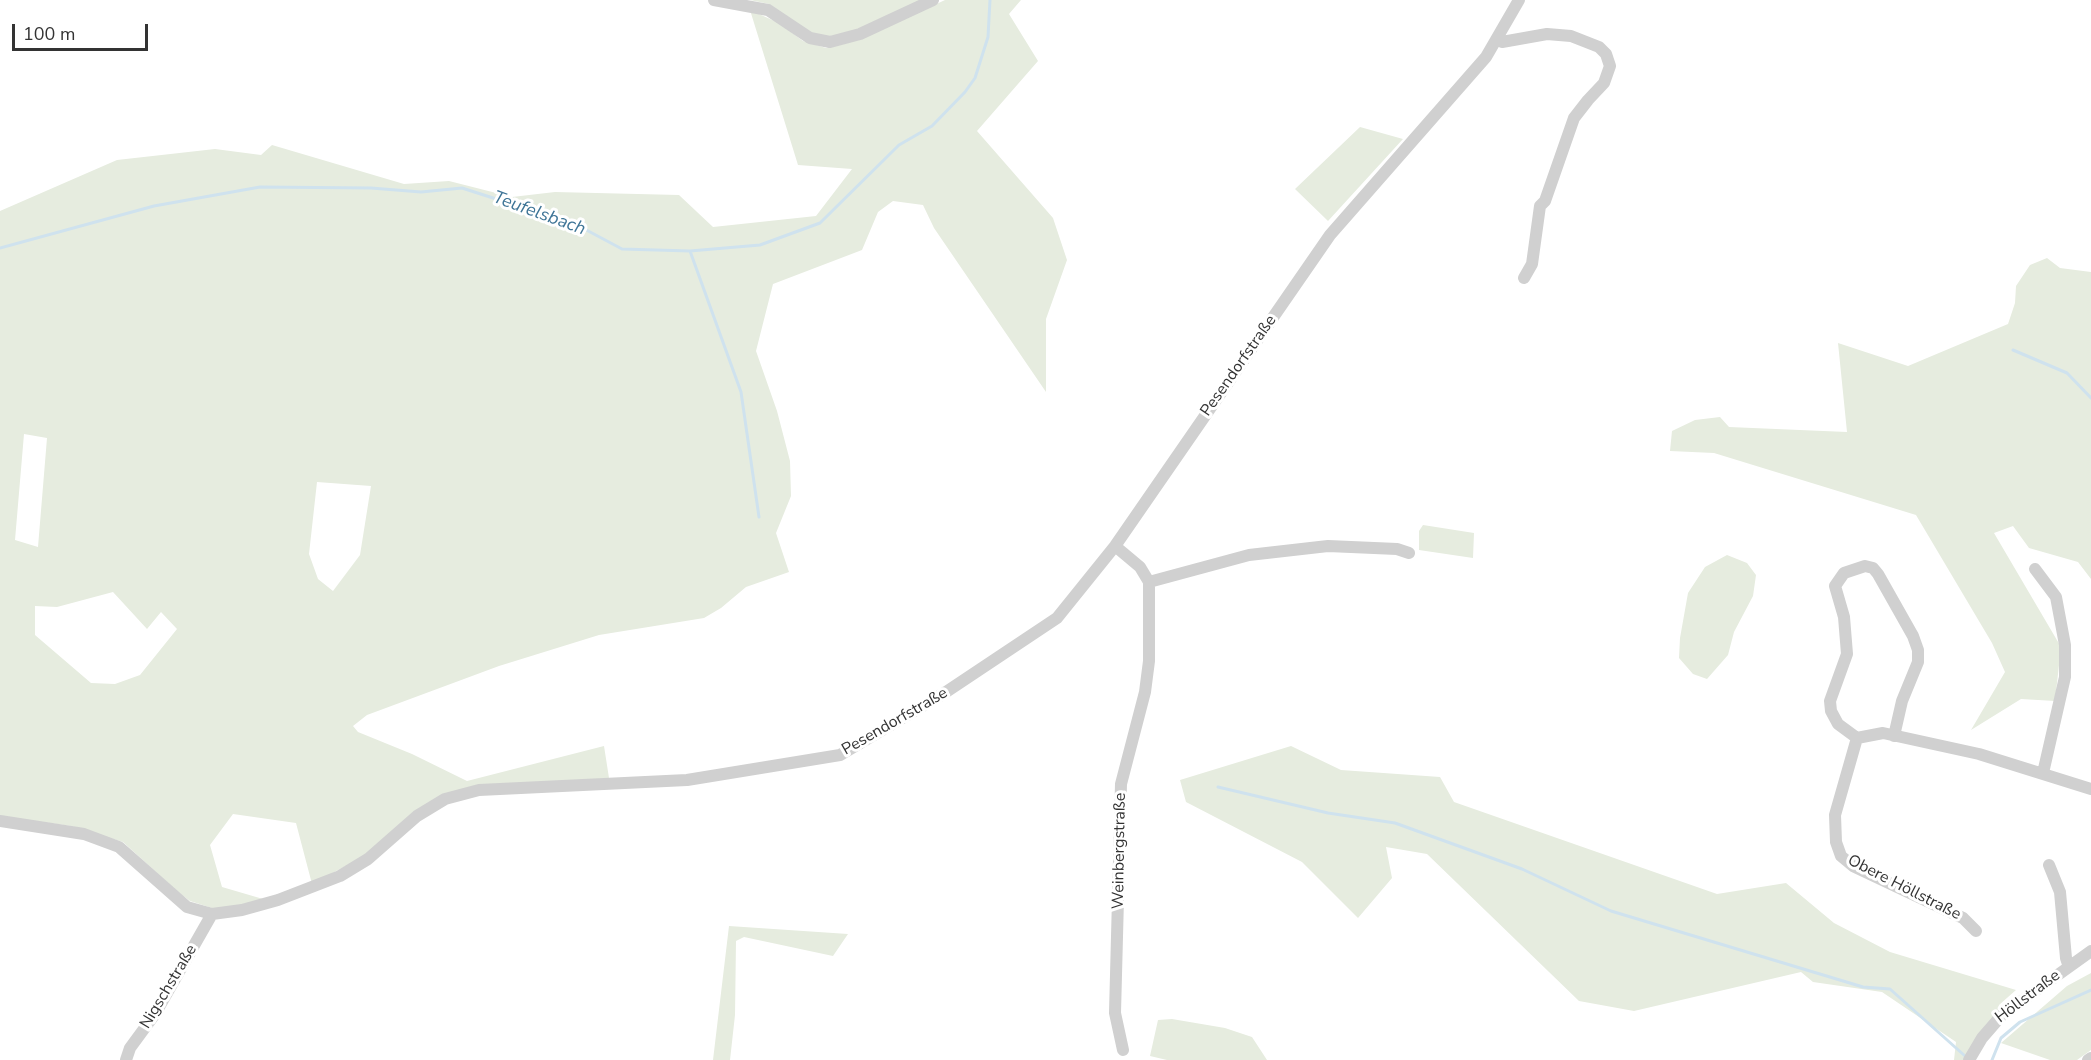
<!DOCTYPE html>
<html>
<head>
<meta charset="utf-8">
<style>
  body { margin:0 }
  #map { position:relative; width:2091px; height:1060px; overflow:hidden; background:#fff; font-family:"Nunito Sans",sans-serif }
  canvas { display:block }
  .scale { position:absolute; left:12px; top:24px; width:136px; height:27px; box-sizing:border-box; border:3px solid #333; border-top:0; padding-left:8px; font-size:18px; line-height:21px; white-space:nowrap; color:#333; -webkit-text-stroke:4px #fff; paint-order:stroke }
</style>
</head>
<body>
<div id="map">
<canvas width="2091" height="1060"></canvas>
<div class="scale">100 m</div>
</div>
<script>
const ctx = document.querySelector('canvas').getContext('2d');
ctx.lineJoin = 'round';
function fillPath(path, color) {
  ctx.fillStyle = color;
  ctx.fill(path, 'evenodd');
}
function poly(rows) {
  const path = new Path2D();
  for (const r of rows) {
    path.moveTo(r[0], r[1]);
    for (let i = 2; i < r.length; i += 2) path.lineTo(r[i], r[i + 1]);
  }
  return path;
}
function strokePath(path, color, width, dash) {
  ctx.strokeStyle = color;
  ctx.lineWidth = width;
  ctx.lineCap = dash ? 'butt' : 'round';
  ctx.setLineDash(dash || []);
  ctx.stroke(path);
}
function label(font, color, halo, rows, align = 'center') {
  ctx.font = font + ' "Nunito Sans",sans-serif';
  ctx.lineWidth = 6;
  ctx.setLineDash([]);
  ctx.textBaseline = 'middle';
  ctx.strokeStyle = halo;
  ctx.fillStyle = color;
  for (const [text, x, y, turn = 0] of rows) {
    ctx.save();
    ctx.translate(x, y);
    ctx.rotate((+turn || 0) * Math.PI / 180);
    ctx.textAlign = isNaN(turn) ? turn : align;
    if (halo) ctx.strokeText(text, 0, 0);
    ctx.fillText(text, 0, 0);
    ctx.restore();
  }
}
fillPath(poly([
  [750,0,922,0,851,33,826,37,809,32,769,4],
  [945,0,1021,0,1009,14,1038,61,977,131,1053,218,1067,260,1046,319,1046,392,934,228,923,205,893,201,878,212,862,250,773,284,756,351,777,411,790,461,791,496,776,533,789,572,746,587,721,608,704,618,599,635,499,666,367,715,353,726,358,732,412,754,467,781,604,746,609,778,447,794,368,854,312,884,296,823,233,814,210,845,222,887,263,899,244,905,215,909,190,901,178,892,123,842,71,826,0,816,0,211,117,160,215,149,261,155,272,145,404,184,449,181,512,197,555,192,679,195,713,227,816,216,852,169,798,165,750,10,779,23,803,41,826,48,864,38],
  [24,434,47,438,38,547,15,540],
  [317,482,371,486,360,555,333,591,318,579,309,554],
  [113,592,147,629,161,612,177,629,140,675,115,684,91,683,35,635,35,606,57,607],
  [1360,127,1403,139,1328,221,1295,189],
  [2047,258,2060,268,2091,272,2091,579,2078,562,2029,548,2013,526,1994,533,2061,647,2055,701,2021,699,1971,730,2005,672,1992,643,1916,515,1714,453,1670,451,1672,431,1695,420,1720,417,1729,427,1847,432,1838,343,1908,366,2008,324,2015,303,2016,286,2030,265],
  [1423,525,1474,533,1473,558,1419,550,1419,531],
  [1727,555,1747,563,1756,575,1753,596,1734,632,1728,655,1707,679,1693,674,1679,658,1680,638,1688,593,1705,567],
  [1291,746,1341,770,1440,777,1454,802,1717,894,1786,883,1834,923,1890,952,2016,990,1999,1005,1997,1013,1965,1060,1954,1060,1956,1042,1882,992,1813,982,1801,972,1634,1011,1579,1001,1427,854,1386,847,1392,878,1358,918,1302,862,1186,802,1180,780],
  [729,926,848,934,833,956,744,937,736,941,735,1015,730,1060,713,1060],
  [2091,973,2091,1050,2077,1060,2050,1060,2001,1043,2067,986],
  [1172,1019,1225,1028,1252,1037,1267,1060,1167,1060,1150,1056,1158,1020]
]), '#e6ecdf');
strokePath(poly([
  [0,248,154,206,260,187,371,188,421,192,462,188,577,225,622,249,690,251,760,245,820,223,899,145,932,126,965,92,975,78,988,37,990,0],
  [690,251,741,392,759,517],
  [2013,350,2067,373,2091,398],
  [1218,787,1328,813,1395,823,1522,869,1611,911,1863,987,1890,989,1965,1056],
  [1992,1060,2001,1038,2020,1022,2091,990]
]), '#cfe2ee', 3);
strokePath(poly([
  [714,0,768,10,810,38,830,42,860,34,933,0],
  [1498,40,1502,42,1547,34,1571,36,1599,47,1606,54,1610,66,1604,83,1588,100,1574,118,1545,201,1540,206,1532,264,1524,278],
  [1115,546,1140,567,1149,582,1149,661,1145,692,1121,784,1115,1013,1123,1050],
  [2035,569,2056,597,2065,645,2065,677,2043,773],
  [1149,582,1249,555,1328,546,1397,549,1409,553],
  [1857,738,1838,724,1831,711,1830,701,1847,654,1844,617,1835,586,1844,573,1865,566,1873,568,1878,574,1913,636,1918,650,1918,662,1902,701,1894,736],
  [0,821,84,834,119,847,187,907,212,914,242,910,278,900,340,876,368,859,417,816,445,799,479,790,687,780,840,755,946,692,1057,618,1115,546,1330,235,1486,57,1519,0],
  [2049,865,2060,892,2066,958,2069,967],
  [1976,931,1963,918,1853,866,1841,856,1836,842,1835,815,1857,738,1883,733,1979,754,2091,789],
  [126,1060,130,1048,155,1014,212,914],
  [1969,1060,1982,1038,2002,1015,2091,951],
  [2088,1060,2091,1058]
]), '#d0d0d0', 12);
label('16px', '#333', '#fff', [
  ["Pesendorfstraße",1239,366,-55],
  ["Pesendorfstraße",895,722,-30],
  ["Weinbergstraße",1120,851,-89],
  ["Obere Höllstraße",1904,888,27],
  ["Nigschstraße",169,987,-59],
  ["Höllstraße",2028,997,-37]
]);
label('italic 18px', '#3f7597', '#fff', [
  ["Teufelsbach",539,214,20]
]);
</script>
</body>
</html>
